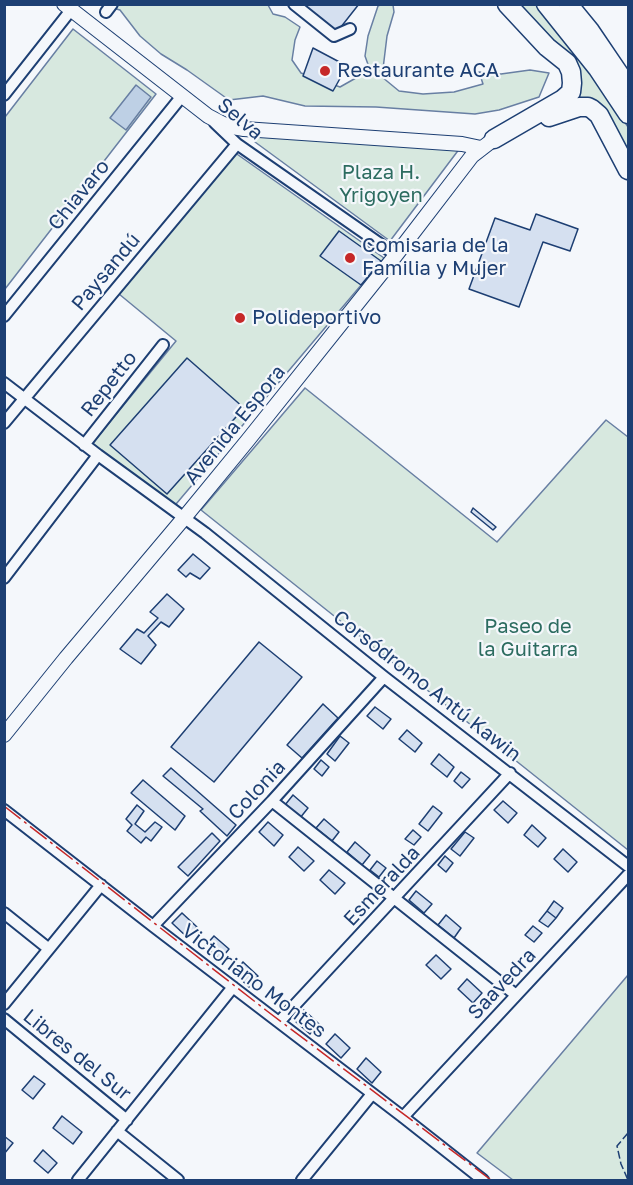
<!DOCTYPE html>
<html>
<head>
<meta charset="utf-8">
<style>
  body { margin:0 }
  #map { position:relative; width:633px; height:1185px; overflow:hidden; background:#f4f7fb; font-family:"Golos Text",sans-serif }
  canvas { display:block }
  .frame { position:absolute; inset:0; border:6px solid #1d3f73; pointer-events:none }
</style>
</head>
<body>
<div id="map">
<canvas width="633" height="1185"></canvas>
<div class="frame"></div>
</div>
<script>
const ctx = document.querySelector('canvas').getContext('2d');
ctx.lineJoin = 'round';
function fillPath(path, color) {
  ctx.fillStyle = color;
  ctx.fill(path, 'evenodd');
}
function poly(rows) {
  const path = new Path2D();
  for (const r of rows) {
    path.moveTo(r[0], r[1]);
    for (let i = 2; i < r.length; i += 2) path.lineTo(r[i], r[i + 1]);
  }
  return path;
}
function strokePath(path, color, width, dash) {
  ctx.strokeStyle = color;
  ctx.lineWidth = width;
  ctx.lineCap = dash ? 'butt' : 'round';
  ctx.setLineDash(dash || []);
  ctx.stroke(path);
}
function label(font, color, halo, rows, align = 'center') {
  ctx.font = font + ' "Golos Text",sans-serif';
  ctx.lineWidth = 4.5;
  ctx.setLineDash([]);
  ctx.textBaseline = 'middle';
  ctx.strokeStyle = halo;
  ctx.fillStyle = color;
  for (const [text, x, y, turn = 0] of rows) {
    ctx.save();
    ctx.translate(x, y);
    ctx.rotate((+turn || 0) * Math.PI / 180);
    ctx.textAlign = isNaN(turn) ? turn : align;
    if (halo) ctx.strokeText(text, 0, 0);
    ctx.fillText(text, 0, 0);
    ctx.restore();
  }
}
const green = poly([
  [102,5,268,5,273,14,285,17,300,27,295,40,292,60,301,73,340,87,370,70,365,56,368,36,378,6,380,5,393,5,394,12,387,36,382,77,399,91,423,94,454,92,483,84,479,72,501,74,530,70,549,73,539,97,499,110,475,114,376,107,305,106,263,96,229,100,187,70,161,54,140,36,120,10,102,5],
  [513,5,538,5,594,74,628,127,628,155,600,106,535,119,576,87,513,5],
  [73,29,156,94,5,289,5,117,73,29],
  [257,135,460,148,390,241,255,142,257,135],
  [234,152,384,258,171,510,91,445,176,341,119,294,234,152],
  [305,388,497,542,606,420,628,437,628,850,201,510,305,388],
  [628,975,628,1180,513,1180,477,1153,628,975]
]);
fillPath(green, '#d7e8df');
strokePath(green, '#687fa3', 1.5);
const water = poly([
  [136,85,151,97,126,130,110,118,136,85]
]);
fillPath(water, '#bed0e5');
strokePath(water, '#687fa3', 1.5);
const building = poly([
  [302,4,359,4,337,32,302,4],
  [313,48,347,66,333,91,303,76,313,48],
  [536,214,578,229,570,251,543,242,519,307,469,289,495,218,530,230,536,214],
  [339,231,381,261,361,285,320,256,339,231],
  [187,358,244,408,167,494,110,445,187,358],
  [473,508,496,527,493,530,471,512,473,508],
  [193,554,210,568,200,579,190,573,186,577,178,570,193,554],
  [167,594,184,609,169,627,161,622,148,636,156,645,141,664,120,649,137,629,144,633,158,618,150,612,167,594],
  [259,642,302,677,214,782,171,747,259,642],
  [323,704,338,718,302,758,287,745,323,704],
  [375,707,391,719,383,729,367,716,375,707],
  [407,730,422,743,415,752,399,739,407,730],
  [340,736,349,743,335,761,327,754,340,736],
  [439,754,454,767,447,777,431,764,439,754],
  [321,760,329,767,322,776,314,769,321,760],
  [171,768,236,825,227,836,200,811,203,809,163,776,171,768],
  [461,772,470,779,462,788,454,781,461,772],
  [143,780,185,816,175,830,131,793,143,780],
  [293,795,308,808,300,818,285,805,293,795],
  [503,801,517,813,508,823,494,810,503,801],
  [137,805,144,811,135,824,145,832,155,822,162,827,151,841,146,837,141,843,127,831,132,825,126,819,137,805],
  [433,806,442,813,428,831,419,824,433,806],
  [324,819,339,832,332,841,316,828,324,819],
  [268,822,283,835,274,846,259,832,268,822],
  [532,825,546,838,538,847,524,835,532,825],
  [413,830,421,837,414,845,405,839,413,830],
  [465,832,474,838,460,856,451,849,465,832],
  [212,833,220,841,188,876,178,867,212,833],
  [355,842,370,855,362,865,347,852,355,842],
  [298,847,314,861,304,871,289,857,298,847],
  [563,849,577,862,568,872,554,859,563,849],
  [445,856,453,863,446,872,438,865,445,856],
  [377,861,386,868,379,877,370,870,377,861],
  [329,870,345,883,335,894,320,880,329,870],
  [416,891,432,904,424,913,409,900,416,891],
  [554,901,563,908,556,918,547,911,554,901],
  [547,911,556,918,548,927,539,921,547,911],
  [182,913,197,927,187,937,172,923,182,913],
  [446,915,461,928,454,938,438,925,446,915],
  [533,926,542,933,534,942,525,935,533,926],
  [214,936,229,949,220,960,205,946,214,936],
  [436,955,451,969,441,979,426,965,436,955],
  [243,962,258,976,249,987,234,973,243,962],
  [467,979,482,993,473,1003,458,989,467,979],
  [304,1010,319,1024,310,1034,295,1021,304,1010],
  [335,1034,350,1048,341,1058,326,1044,335,1034],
  [366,1058,381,1072,372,1083,357,1069,366,1058],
  [34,1076,45,1084,33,1099,22,1090,34,1076],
  [62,1116,82,1132,73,1144,53,1128,62,1116],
  [4,1136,13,1143,4,1154,4,1136],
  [43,1150,57,1163,48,1173,34,1161,43,1150]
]);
fillPath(building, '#d5e0f0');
strokePath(building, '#1d3f73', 1.5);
const street = poly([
  [294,4,334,36,350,29],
  [106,12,112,4],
  [4,95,71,10],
  [215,123,237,144,396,255],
  [4,316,182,96],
  [4,383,98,455,205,533,384,677,628,866],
  [4,423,237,144],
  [84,445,163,345],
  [4,578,98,455],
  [272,801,516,995],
  [4,810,153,926,403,1117,483,1180],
  [4,913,49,949],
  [153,926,272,801,384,677],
  [4,1004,101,885],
  [4,1019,127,1120],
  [279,1022,510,773],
  [403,1117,628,875],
  [117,1131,178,1180],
  [78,1180,233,987],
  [302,1180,372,1094]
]);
const secondary = poly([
  [64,4,208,116,227,126,244,129,462,144,481,148],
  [4,735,66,658,184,518,248,440,396,255,472,156,494,139]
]);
const highway = poly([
  [546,4,598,69,628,114],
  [568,4,590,31,628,87],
  [549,117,579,107,588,107,592,109,599,115,628,170],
  [494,139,563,99,571,92,572,83,571,72,567,63,547,47,507,4]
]);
strokePath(street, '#1d3f73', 14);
strokePath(secondary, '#1d3f73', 16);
strokePath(highway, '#1d3f73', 21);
strokePath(street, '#f4f7fb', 10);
strokePath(secondary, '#f4f7fb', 14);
strokePath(highway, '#f4f7fb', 18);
strokePath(poly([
  [628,1133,617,1146,621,1164,628,1180]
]), '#1d3f73', 1.5, [8, 3]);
strokePath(poly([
  [4,806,267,1011,491,1180]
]), '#c62828', 1.5, [21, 4.5, 3, 4.5]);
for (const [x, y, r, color] of [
  [325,71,6,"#c62828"],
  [350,258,6,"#c62828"],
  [240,318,6,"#c62828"]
]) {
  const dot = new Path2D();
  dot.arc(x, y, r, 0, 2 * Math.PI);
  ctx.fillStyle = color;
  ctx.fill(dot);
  strokePath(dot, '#f4f7fb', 2);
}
label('20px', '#1d3f73', '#f4f7fb', [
  ["Restaurante ACA",337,71],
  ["Comisaria de la",362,246],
  ["Familia y Mujer",362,269],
  ["Polideportivo",252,318]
], 'left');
label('20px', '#1d3f73', '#f4f7fb', [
  ["Selva",240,119,40],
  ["Chiavaro",79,195,-51],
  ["Paysandú",106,272,-50],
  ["Repetto",109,384,-52],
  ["Avenida Espora",235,425,-51],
  ["Corsódromo Antú Kawin",427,686,38],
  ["Colonia",257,790,-47],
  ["Esmeralda",382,886,-47],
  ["Victoriano Montes",254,981,37],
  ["Saavedra",502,984,-47],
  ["Libres del Sur",77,1055,39]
]);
label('20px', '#2c6c60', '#f4f7fb', [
  ["Plaza H.",381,173],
  ["Yrigoyen",381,196],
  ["Paseo de",528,627],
  ["la Guitarra",528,650]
]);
</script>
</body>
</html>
